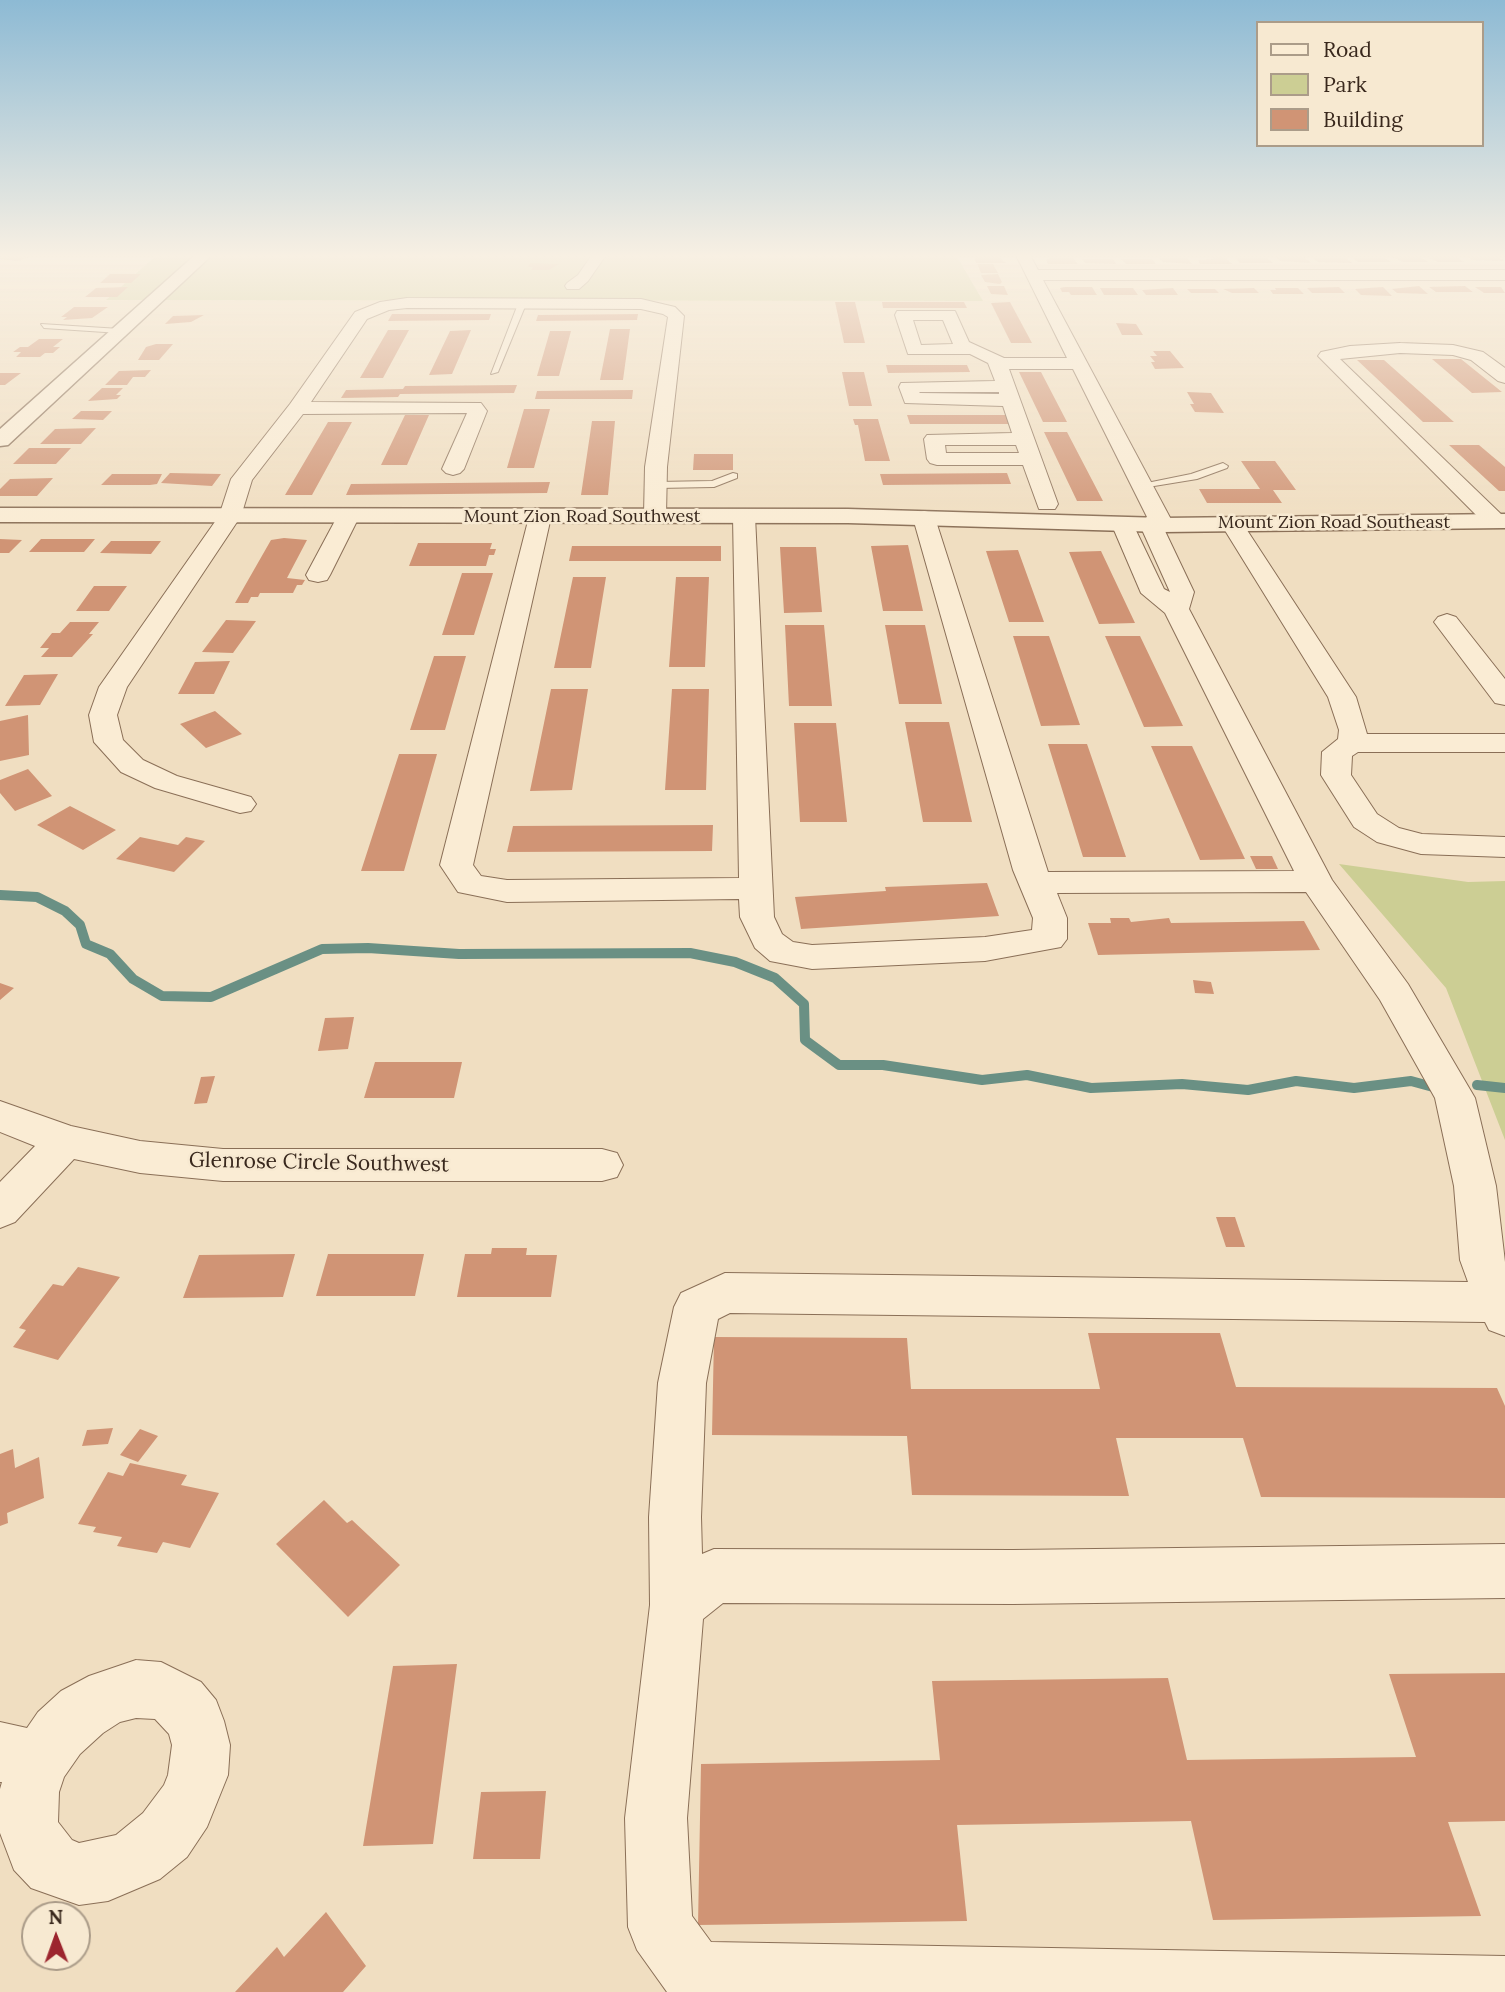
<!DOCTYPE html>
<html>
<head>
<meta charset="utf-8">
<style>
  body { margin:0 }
  #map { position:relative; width:1505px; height:1992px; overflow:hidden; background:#f0dec1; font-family:Lora,serif }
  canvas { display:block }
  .legend { position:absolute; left:1256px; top:21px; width:228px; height:126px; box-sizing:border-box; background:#f7e9d1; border:2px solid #ab9c89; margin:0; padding:9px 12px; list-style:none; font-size:21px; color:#39281d }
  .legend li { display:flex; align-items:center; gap:14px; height:35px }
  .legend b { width:35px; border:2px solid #ab9c89 }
  .north { position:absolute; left:21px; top:1901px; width:70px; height:70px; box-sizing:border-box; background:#f7e9d1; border:2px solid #ab9c89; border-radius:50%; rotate:359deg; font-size:19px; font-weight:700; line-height:28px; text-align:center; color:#39281d }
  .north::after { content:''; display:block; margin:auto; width:24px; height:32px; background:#9c252e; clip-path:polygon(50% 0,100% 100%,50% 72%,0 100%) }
</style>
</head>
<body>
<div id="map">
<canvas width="1505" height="1992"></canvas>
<ul class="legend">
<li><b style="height:9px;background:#faecd4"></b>Road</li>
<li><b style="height:19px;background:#ccce94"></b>Park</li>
<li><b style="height:19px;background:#d09475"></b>Building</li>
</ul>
<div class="north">N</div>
</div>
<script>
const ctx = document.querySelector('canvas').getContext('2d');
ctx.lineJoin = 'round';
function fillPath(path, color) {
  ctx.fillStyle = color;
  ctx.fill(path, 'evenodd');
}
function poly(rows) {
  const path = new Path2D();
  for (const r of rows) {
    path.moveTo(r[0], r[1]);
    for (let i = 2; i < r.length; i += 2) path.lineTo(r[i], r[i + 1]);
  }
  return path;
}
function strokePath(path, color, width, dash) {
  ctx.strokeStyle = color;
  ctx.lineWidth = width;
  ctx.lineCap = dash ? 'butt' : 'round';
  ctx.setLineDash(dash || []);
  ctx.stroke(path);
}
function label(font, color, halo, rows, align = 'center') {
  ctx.font = font + ' Lora,serif';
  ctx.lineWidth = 5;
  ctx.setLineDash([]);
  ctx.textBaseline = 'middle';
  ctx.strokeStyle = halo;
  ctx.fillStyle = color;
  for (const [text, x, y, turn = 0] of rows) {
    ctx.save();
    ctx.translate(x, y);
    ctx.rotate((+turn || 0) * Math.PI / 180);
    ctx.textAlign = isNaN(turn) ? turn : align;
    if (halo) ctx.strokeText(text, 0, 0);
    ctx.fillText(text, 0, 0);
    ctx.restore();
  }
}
fillPath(poly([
  [157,255,956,255,983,301,106,300],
  [1339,864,1468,882,1505,881,1505,1140,1446,988]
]), '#ccce94');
strokePath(poly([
  [0,895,37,897,65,911,80,925,86,944,110,954,133,979,162,996,211,997,322,949,368,948,459,954,690,953,735,962,775,978,804,1004,805,1040,839,1065,883,1065,982,1080,1027,1075,1091,1088,1182,1084,1248,1090,1296,1081,1354,1088,1411,1081,1433,1087],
  [1477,1085,1505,1088]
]), '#6a9084', 10);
fillPath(poly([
  [6,255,21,255,32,256,18,261,0,259],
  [973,255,997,256,1006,263,976,263],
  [1464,255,1495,255,1505,261,1473,260],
  [1212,256,1225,257,1232,264,1200,264,1198,260,1214,259],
  [1390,256,1419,256,1428,262,1403,262],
  [1275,257,1304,257,1311,263,1280,261],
  [1432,257,1456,257,1464,262,1438,262,1428,258,1433,258],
  [1051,258,1073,258,1078,264,1048,264,1046,260],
  [1159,258,1187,258,1192,264,1163,262],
  [1236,258,1267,258,1273,263,1240,263],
  [1313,258,1346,258,1352,263,1318,262],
  [1353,258,1385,258,1391,262,1358,262],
  [1082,259,1113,259,1116,264,1085,263],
  [1121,259,1152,259,1156,264,1126,264],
  [530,263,559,264,549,270,531,270,533,267,528,267],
  [977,264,993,264,998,273,981,273],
  [110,274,141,274,131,283,100,283],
  [998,274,1002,282,1000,284,985,282,981,275],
  [987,286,1004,286,1008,295,991,294],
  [1419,286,1428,294,1397,293,1392,289],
  [1465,286,1473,292,1436,292,1429,287],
  [128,287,117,297,85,297,96,288],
  [1065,287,1092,287,1097,295,1071,295,1069,292,1062,292,1060,288],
  [1339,287,1345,293,1312,293,1307,288],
  [1383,287,1392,296,1361,295,1355,289],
  [1475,287,1501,287,1505,293,1484,293],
  [1100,288,1133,288,1138,295,1104,295],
  [1173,288,1178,295,1146,295,1142,290],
  [1254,288,1259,293,1232,293,1223,289],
  [1275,288,1298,288,1304,294,1273,294,1270,290,1276,290],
  [1187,289,1215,289,1219,293,1191,293],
  [835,302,855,302,865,343,844,343],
  [882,302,964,302,967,308,883,308],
  [1010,302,1032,343,1011,343,991,303],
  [74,307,108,307,92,318,63,320,67,317,61,317],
  [392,314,491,314,489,320,388,321],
  [638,314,637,320,536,321,538,315],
  [204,315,191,322,165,324,173,316],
  [1116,323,1136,324,1143,335,1122,335],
  [610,329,630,329,623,380,600,380],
  [388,330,409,330,383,378,360,378],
  [471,330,452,374,429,375,450,331],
  [550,331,571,331,559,376,537,376],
  [39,339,63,339,53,347,60,347,53,353,45,353,40,357,16,357,21,352,13,352,20,347,28,347],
  [156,344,173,344,159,360,138,360,146,347],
  [1153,351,1170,351,1184,368,1155,369,1151,362,1155,362,1150,356,1157,356],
  [1432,359,1461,359,1502,392,1472,393],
  [1357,360,1384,360,1454,422,1423,422],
  [886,365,967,365,970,372,888,373],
  [151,370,145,377,133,377,127,385,105,385,119,371],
  [842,372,864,372,872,406,849,406],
  [1019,372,1041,372,1067,422,1043,422],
  [0,373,21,373,5,385,0,385],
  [517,385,514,393,400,394,398,397,341,398,346,390,403,389,405,386],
  [102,388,123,388,116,395,121,395,117,399,88,401],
  [633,390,632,399,535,399,537,391],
  [1187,392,1211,393,1224,413,1195,412,1190,404,1194,404],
  [524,409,550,409,534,468,507,468],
  [81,411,112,411,103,420,72,419],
  [405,415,429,415,407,465,381,465],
  [907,415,1007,415,1011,424,910,424],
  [853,419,878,419,890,461,865,461,858,425,855,425],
  [592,421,615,421,608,495,581,495],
  [328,422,352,422,312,495,285,495],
  [96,428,81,444,40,444,55,429],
  [1044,432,1067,432,1103,501,1077,501],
  [1449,445,1479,445,1505,467,1505,491,1499,491],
  [29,448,71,448,56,464,13,464],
  [694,454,733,454,733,470,693,470],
  [1241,461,1275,461,1296,490,1273,490,1282,503,1207,503,1199,489,1260,489],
  [170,473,221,474,212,486,161,483],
  [1007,473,1011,484,883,485,880,474],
  [112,474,162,474,157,484,150,485,101,485],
  [53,478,37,496,0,496,0,489,10,479],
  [550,482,547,493,346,495,351,484],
  [284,538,307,540,287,578,305,580,302,585,297,585,293,593,260,593,258,597,251,597,248,603,235,603,271,540],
  [0,539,22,540,9,553,0,553],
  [41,539,95,539,84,552,29,552],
  [111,541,161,541,151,554,100,553],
  [418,543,492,543,490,549,496,549,494,555,489,555,486,566,409,566],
  [908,545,923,611,883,611,871,546],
  [572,546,721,546,721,561,569,561],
  [780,547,816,547,822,612,784,613],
  [1018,550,1044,622,1009,622,986,551],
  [1101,551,1135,623,1099,624,1069,552],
  [462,573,493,573,474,635,442,635],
  [573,577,606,577,591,668,554,668],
  [676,577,709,577,705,667,669,667],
  [94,586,127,586,109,611,76,611],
  [226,620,256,621,233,653,202,652],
  [70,622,99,622,89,634,93,634,72,657,41,657,49,648,40,648,52,633,60,633],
  [785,625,824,625,832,706,789,706],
  [885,625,925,625,942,704,899,704],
  [1013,636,1049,636,1080,725,1041,726],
  [1105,636,1140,636,1183,726,1144,727],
  [434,656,466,656,445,730,410,730],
  [230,661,214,694,178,694,195,662],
  [58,674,40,705,5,706,24,675],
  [551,689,588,689,572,790,530,791],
  [672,689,709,689,706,790,665,790],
  [215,711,242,734,206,748,180,724],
  [28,715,29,755,0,761,0,721],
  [905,722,949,722,972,822,923,822],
  [794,723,836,723,847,822,800,822],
  [1048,744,1087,744,1126,857,1083,857],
  [1151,746,1192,746,1245,859,1200,860],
  [399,754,437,754,404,871,361,871],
  [28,769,52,796,15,811,0,793,0,780],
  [70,806,116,830,83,850,37,825],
  [713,825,712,851,507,852,513,826],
  [140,837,178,845,186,837,205,841,174,872,116,859],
  [1250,856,1272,856,1278,869,1256,869],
  [987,883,999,916,801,929,795,897,886,891,885,887],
  [1110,918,1129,918,1131,922,1169,918,1171,923,1304,921,1320,950,1098,955,1088,923,1111,923],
  [1193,980,1211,982,1214,994,1195,993],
  [0,983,14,988,0,1000],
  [354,1017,348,1049,318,1051,325,1018],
  [375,1062,462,1062,454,1098,364,1098],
  [215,1076,207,1103,194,1104,201,1077],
  [1216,1217,1235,1217,1245,1247,1226,1247],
  [492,1248,527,1248,526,1255,557,1255,551,1297,457,1297,465,1254,491,1254],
  [295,1254,283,1297,183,1298,199,1255],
  [328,1254,424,1254,415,1296,316,1296],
  [78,1267,120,1277,58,1360,13,1347,26,1330,19,1328,53,1284,63,1286],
  [1088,1333,1220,1333,1236,1387,1497,1388,1505,1406,1505,1498,1261,1497,1243,1438,1116,1438,1129,1496,912,1495,907,1436,712,1435,714,1337,907,1338,911,1389,1100,1389],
  [113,1428,108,1444,82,1446,87,1430],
  [140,1429,158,1436,138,1462,120,1455],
  [13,1449,15,1468,39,1457,44,1498,7,1513,8,1523,0,1526,0,1454],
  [130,1463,187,1475,181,1485,219,1493,190,1548,163,1542,157,1553,117,1546,122,1537,93,1532,96,1527,78,1524,108,1472,123,1476],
  [324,1500,347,1523,352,1520,400,1565,348,1617,276,1544],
  [457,1664,433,1844,363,1846,393,1666],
  [1505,1673,1505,1821,1448,1822,1481,1916,1213,1920,1191,1821,957,1825,967,1921,698,1925,701,1764,940,1760,932,1681,1168,1678,1187,1760,1416,1757,1389,1674],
  [546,1791,540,1859,473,1859,481,1792],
  [326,1912,366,1966,343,1992,235,1992,277,1947,284,1957]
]), '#d09475');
const service = poly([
  [522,302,526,304,498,372,491,374,518,304,522,302],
  [41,324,120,329,124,331,120,333,44,328,41,324],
  [1223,463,1228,466,1227,468,1197,479,1142,488,1137,485,1191,474,1223,463],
  [733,473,737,474,737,478,714,487,657,488,652,485,657,482,712,481,733,473]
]);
const minor = poly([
  [592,255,606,255,588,281,579,289,567,289,565,286,567,283,578,275,592,255],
  [1016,255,1030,255,1038,270,1505,270,1505,280,1043,280,1174,525,1165,531,1194,592,1189,609,1332,880,1408,984,1475,1098,1496,1186,1505,1262,1505,1336,1489,1330,1485,1322,730,1313,718,1319,706,1383,701,1517,702,1554,714,1549,1013,1550,1505,1544,1505,1598,1013,1604,723,1603,703,1619,687,1818,692,1916,711,1942,1505,1956,1505,1992,667,1992,637,1950,628,1927,625,1818,650,1605,649,1517,658,1383,674,1307,681,1293,725,1273,1468,1282,1460,1260,1454,1186,1435,1098,1380,1000,1306,892,1057,893,1067,918,1067,939,1061,947,985,961,812,969,770,961,755,948,740,917,739,899,507,902,458,892,440,865,529,517,532,512,540,510,548,512,551,517,473,865,481,876,507,880,739,878,733,516,736,511,744,509,752,511,755,516,774,917,782,934,793,942,812,945,985,937,1032,930,1033,918,1013,870,913,518,916,513,924,511,932,513,935,518,1048,872,1294,871,1165,613,1141,593,1111,523,1114,518,1130,518,1164,589,1170,592,1139,523,1147,517,1073,369,1009,369,1058,504,1055,509,1039,509,1023,465,937,465,930,463,927,459,924,439,927,435,1012,433,1003,406,905,403,899,387,901,383,995,381,988,363,970,354,908,354,895,315,897,311,955,311,969,342,1004,358,1067,358,1016,255],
  [913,320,943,320,953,344,921,345,913,320],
  [919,392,999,392,999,394,920,393,919,392],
  [945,445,1016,445,1019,453,946,453,945,445],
  [407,298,641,299,675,307,684,316,667,467,666,515,663,520,655,522,647,520,644,515,645,467,668,317,663,314,641,309,407,308,389,310,367,319,311,402,481,403,487,411,464,469,460,473,453,475,446,473,442,469,467,413,303,414,252,480,241,516,127,687,117,715,123,740,143,760,177,776,251,797,256,804,251,811,240,813,155,788,121,772,94,742,89,715,99,687,219,516,231,479,290,404,355,312,380,302,407,298],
  [1400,343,1453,345,1483,352,1505,368,1505,383,1498,381,1471,360,1453,355,1400,353,1340,359,1503,516,1503,526,1487,526,1318,356,1321,352,1350,346,1400,343],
  [348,510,356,512,359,517,330,575,327,580,318,582,309,580,306,575,337,517,340,512,348,510],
  [1232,517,1240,519,1243,524,1356,697,1367,734,1505,734,1505,752,1358,752,1352,756,1351,775,1377,814,1399,828,1422,834,1505,837,1505,857,1421,854,1377,842,1354,827,1321,775,1322,752,1338,739,1339,730,1328,697,1221,524,1224,519,1232,517],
  [1447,614,1456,617,1505,679,1505,705,1495,703,1434,622,1438,617,1447,614],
  [0,1101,71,1126,140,1141,223,1149,602,1149,617,1153,623,1165,617,1177,602,1181,223,1181,140,1173,74,1159,15,1222,0,1228,0,1182,35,1146,0,1132,0,1101],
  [136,1660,161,1662,201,1682,216,1700,224,1721,230,1745,228,1775,207,1827,187,1857,160,1879,108,1901,79,1905,31,1888,14,1870,0,1833,0,1789,2,1782,0,1782,0,1722,27,1728,38,1712,61,1691,89,1676,136,1660],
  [136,1718,155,1719,169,1734,172,1745,168,1775,164,1785,143,1813,116,1835,79,1843,72,1840,58,1822,59,1792,64,1777,80,1754,103,1733,120,1722,136,1718]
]);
const tertiary = poly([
  [195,255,212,255,8,445,0,446,0,429,195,255],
  [0,508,848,509,1163,518,1505,514,1505,528,1163,532,848,523,0,522,0,508]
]);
strokePath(service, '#8a6f57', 2);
strokePath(minor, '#8a6f57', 2);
strokePath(tertiary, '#8a6f57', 3);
fillPath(service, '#faecd4');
fillPath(minor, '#faecd4');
fillPath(tertiary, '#faecd4');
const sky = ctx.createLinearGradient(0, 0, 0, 534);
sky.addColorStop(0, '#8dbad4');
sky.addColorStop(0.48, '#f8f0e3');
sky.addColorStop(1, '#f8f0e300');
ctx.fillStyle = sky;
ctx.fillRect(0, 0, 1505, 534);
label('18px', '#39281d', '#f7e9d1', [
  ["Mount Zion Road Southwest",582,517],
  ["Mount Zion Road Southeast",1334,523]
]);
label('21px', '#39281d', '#f7e9d1', [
  ["Glenrose Circle Southwest",319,1163,1]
]);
</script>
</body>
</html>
